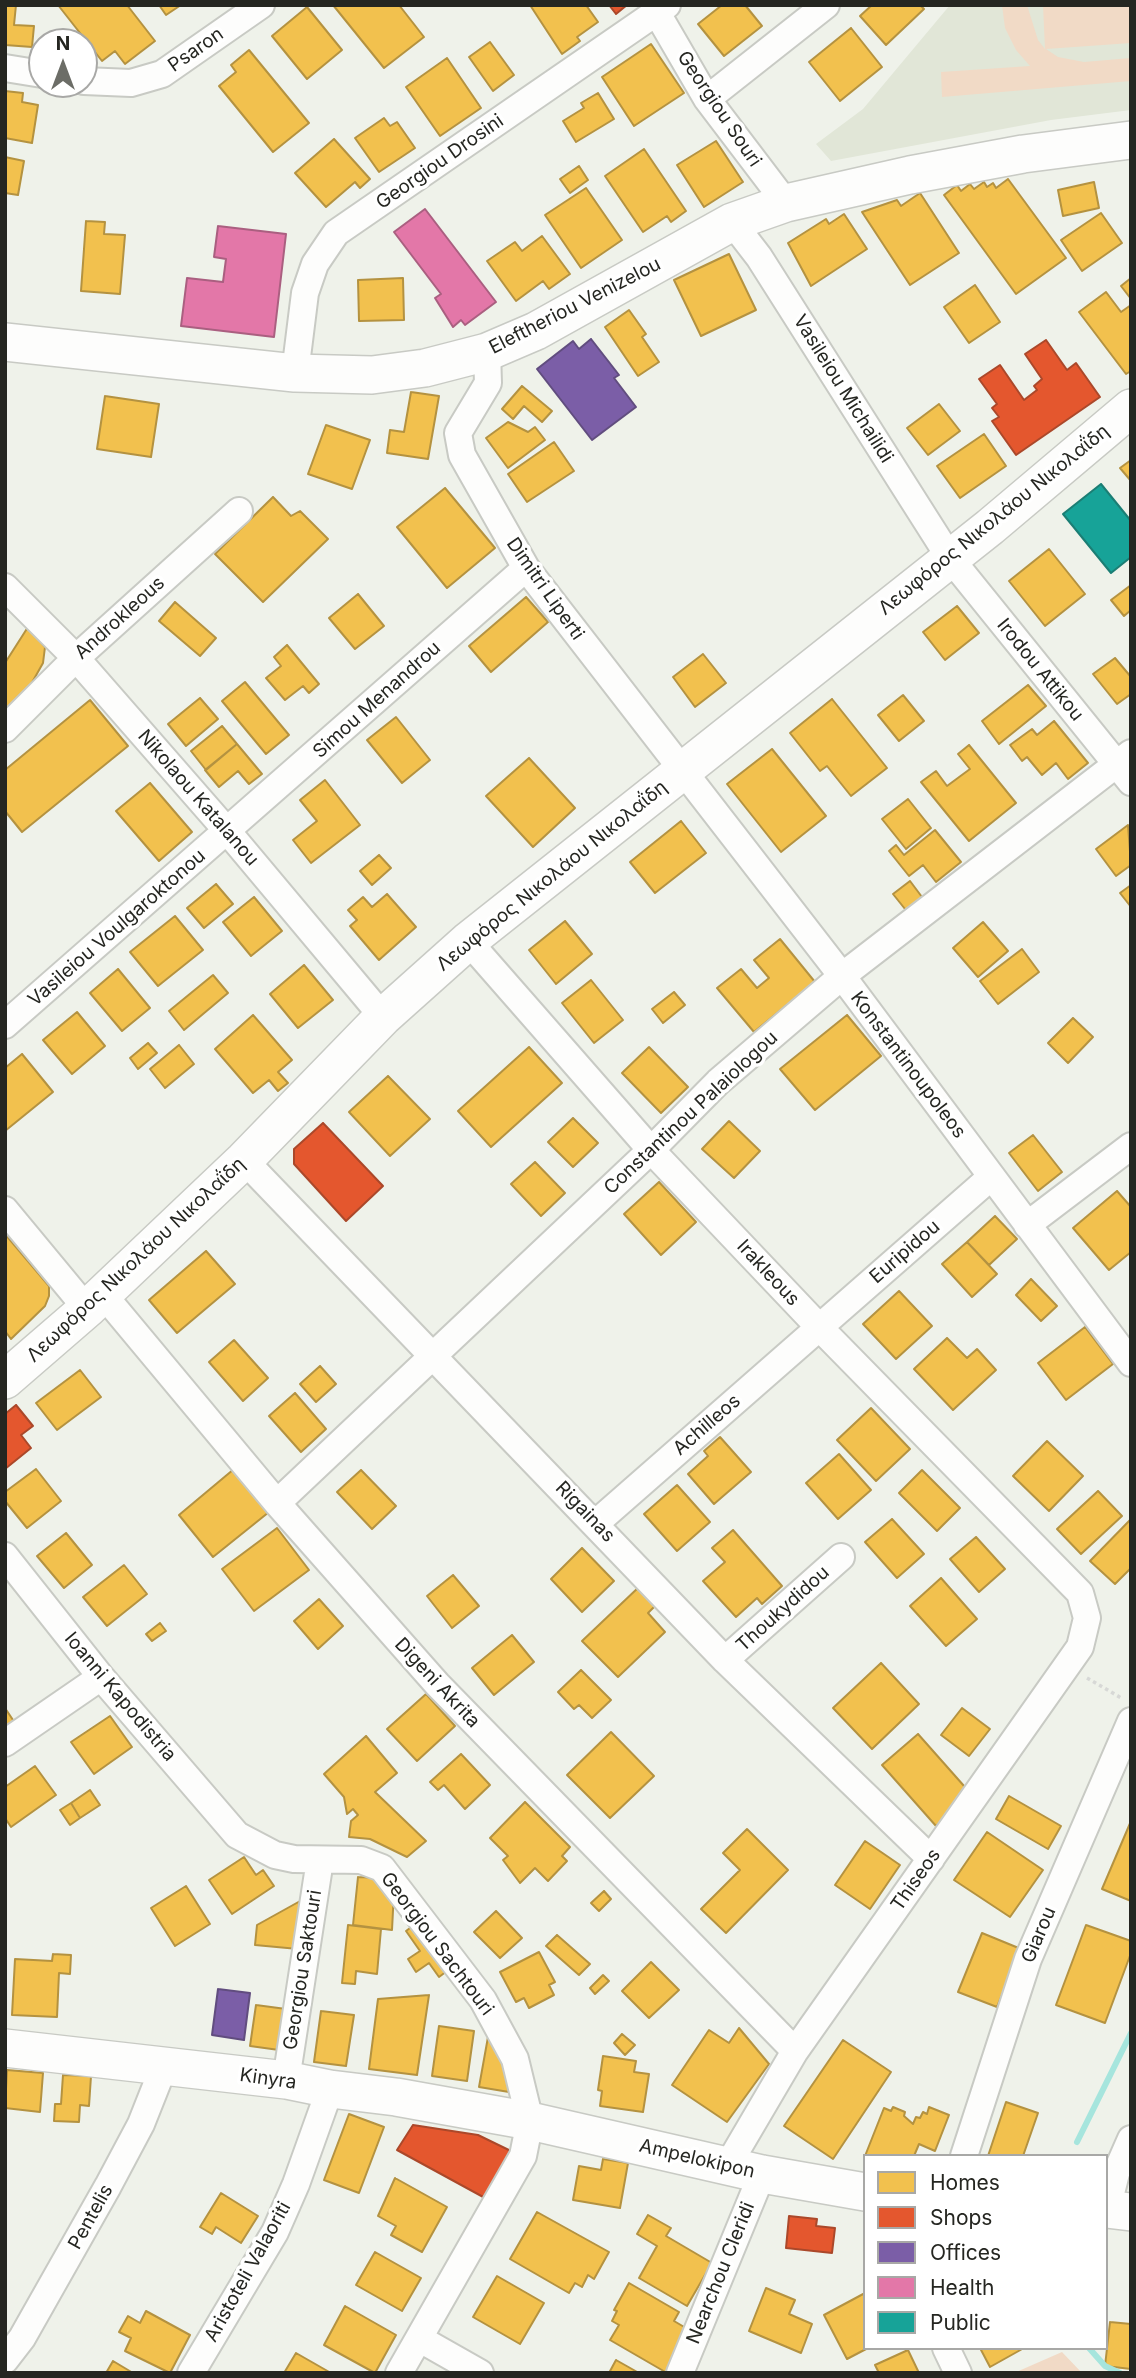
<!DOCTYPE html>
<html>
<head>
<meta charset="utf-8">
<style>
  body { margin:0 }
  #map { position:relative; width:1136px; height:2378px; overflow:hidden; background:#eff2ea; font-family:Inter,sans-serif }
  canvas { display:block }
  .frame { position:absolute; inset:0; border:7px solid #252621; pointer-events:none }
  .legend { position:absolute; left:863px; top:2154px; width:245px; height:196px; box-sizing:border-box; background:#fff; border:2px solid #a8a8a6; margin:0; padding:9px 12px; list-style:none; font-size:21px; color:#252621 }
  .legend li { display:flex; align-items:center; gap:14px; height:35px }
  .legend b { width:35px; border:2px solid #a8a8a6 }
  .north { position:absolute; left:28px; top:28px; width:70px; height:70px; box-sizing:border-box; background:#fff; border:2px solid #a8a8a6; border-radius:50%; rotate:0deg; font-size:19px; font-weight:700; line-height:28px; text-align:center; color:#252621 }
  .north::after { content:''; display:block; margin:auto; width:24px; height:32px; background:#6c6d67; clip-path:polygon(50% 0,100% 100%,50% 72%,0 100%) }
</style>
</head>
<body>
<div id="map">
<canvas width="1136" height="2378"></canvas>
<div class="frame"></div>
<ul class="legend">
<li><b style="height:19px;background:#f2c14e"></b>Homes</li>
<li><b style="height:19px;background:#e4572e"></b>Shops</li>
<li><b style="height:19px;background:#7b5ea7"></b>Offices</li>
<li><b style="height:19px;background:#e377a8"></b>Health</li>
<li><b style="height:19px;background:#17a398"></b>Public</li>
</ul>
<div class="north">N</div>
</div>
<script>
const ctx = document.querySelector('canvas').getContext('2d');
ctx.lineJoin = 'round';
function fillPath(path, color) {
  ctx.fillStyle = color;
  ctx.fill(path, 'evenodd');
}
function poly(rows) {
  const path = new Path2D();
  for (const r of rows) {
    path.moveTo(r[0], r[1]);
    for (let i = 2; i < r.length; i += 2) path.lineTo(r[i], r[i + 1]);
  }
  return path;
}
function strokePath(path, color, width, dash) {
  ctx.strokeStyle = color;
  ctx.lineWidth = width;
  ctx.lineCap = dash ? 'butt' : 'round';
  ctx.setLineDash(dash || []);
  ctx.stroke(path);
}
function label(font, color, halo, rows, align = 'center') {
  ctx.font = font + ' Inter,sans-serif';
  ctx.lineWidth = 7;
  ctx.setLineDash([]);
  ctx.textBaseline = 'middle';
  ctx.strokeStyle = halo;
  ctx.fillStyle = color;
  for (const [text, x, y, turn = 0] of rows) {
    ctx.save();
    ctx.translate(x, y);
    ctx.rotate((+turn || 0) * Math.PI / 180);
    ctx.textAlign = isNaN(turn) ? turn : align;
    if (halo) ctx.strokeText(text, 0, 0);
    ctx.fillText(text, 0, 0);
    ctx.restore();
  }
}
fillPath(poly([
  [950,5,1131,5,1131,110,1051,120,831,161,816,144,863,109]
]), '#e1e6d7');
fillPath(poly([
  [1002,5,1027,5,1038,40,1045,49,1043,5,1131,5,1131,43,1046,49,1058,57,1084,62,1131,58,1131,81,942,97,941,72,1030,66,1016,50,1005,28],
  [1062,2352,1082,2373,1014,2373]
]), '#f1dac6');
const homes = poly([
  [5,5,16,5,14,25,34,26,32,47,5,45,5,5],
  [58,5,127,5,155,41,125,64,115,51,102,61,58,5],
  [159,5,181,5,166,15,159,5],
  [333,5,399,5,424,37,384,68,333,5],
  [530,5,586,5,598,22,577,37,580,41,562,54,530,5],
  [722,5,745,5,762,26,724,56,698,24,722,5],
  [872,5,920,5,924,9,886,45,860,16,872,5],
  [307,7,342,50,307,79,272,36,307,7],
  [851,28,882,67,840,101,809,62,851,28],
  [490,42,514,75,493,91,469,57,490,42],
  [651,44,684,93,634,126,602,77,651,44],
  [249,50,309,123,273,152,219,86,236,72,231,65,249,50],
  [447,58,481,108,440,136,406,87,447,58],
  [5,91,23,93,22,102,38,105,32,143,5,138,5,91],
  [598,93,614,119,576,142,563,121,584,108,581,103,598,93],
  [384,118,390,126,397,122,415,148,379,172,355,138,384,118],
  [334,139,370,179,360,188,355,182,326,207,295,173,334,139],
  [716,141,743,182,704,207,677,165,716,141],
  [644,149,686,211,671,222,667,216,643,232,605,176,644,149],
  [5,157,24,161,18,195,5,193,5,157],
  [579,166,588,180,570,193,560,179,579,166],
  [1008,179,1066,258,1016,294,944,195,957,185,961,191,970,184,974,189,984,182,987,187,993,183,996,188,1008,179],
  [1094,182,1099,208,1063,216,1058,190,1094,182],
  [586,188,622,240,581,268,545,215,586,188],
  [920,193,959,253,910,285,862,212,897,200,901,206,920,193],
  [1101,213,1122,243,1082,271,1061,240,1101,213],
  [844,214,867,249,811,286,788,243,826,219,829,224,844,214],
  [86,221,105,222,104,234,125,235,120,294,81,291,86,221],
  [542,236,570,274,549,289,543,281,516,301,487,261,515,242,522,251,542,236],
  [729,254,756,310,701,336,674,280,729,254],
  [403,278,404,320,359,321,358,280,403,278],
  [1131,278,1131,299,1121,286,1131,278],
  [975,285,1000,322,969,343,944,307,975,285],
  [1106,292,1121,312,1131,305,1131,371,1126,374,1079,312,1106,292],
  [629,310,646,334,642,337,659,362,638,376,605,327,629,310],
  [522,386,552,411,542,422,524,406,513,419,502,409,522,386],
  [411,392,439,396,428,459,387,453,390,430,404,432,411,392],
  [105,396,159,404,151,457,97,449,105,396],
  [939,404,960,431,928,455,907,428,939,404],
  [508,422,528,432,535,427,545,440,508,468,486,438,508,422],
  [326,425,370,440,352,489,308,474,326,425],
  [984,434,1006,466,960,498,937,466,984,434],
  [554,442,574,471,527,502,508,474,554,442],
  [1131,460,1131,481,1120,468,1131,460],
  [445,488,495,548,447,588,397,527,445,488],
  [273,497,291,516,300,511,328,539,263,602,215,554,273,497],
  [1049,549,1085,594,1045,626,1009,581,1049,549],
  [1131,585,1131,610,1124,616,1111,600,1131,585],
  [358,594,384,626,355,649,329,618,358,594],
  [526,597,548,622,491,672,469,646,526,597],
  [175,602,216,638,200,656,159,621,175,602],
  [957,606,979,633,945,660,923,632,957,606],
  [28,627,45,647,43,663,25,695,5,713,5,663,28,627],
  [287,645,319,684,309,693,303,686,285,700,266,678,281,666,274,657,287,645],
  [703,654,726,683,695,707,673,677,703,654],
  [1115,658,1131,677,1131,694,1117,704,1093,674,1115,658],
  [245,682,289,735,266,754,222,701,245,682],
  [1028,685,1046,706,999,744,982,721,1028,685],
  [903,695,924,721,899,741,878,715,903,695],
  [200,698,218,719,186,746,168,724,200,698],
  [832,699,887,768,851,796,827,766,820,771,790,733,832,699],
  [90,700,128,746,22,832,5,811,5,770,90,700],
  [396,717,430,760,402,783,367,740,396,717],
  [1054,721,1088,763,1068,779,1056,763,1042,775,1027,757,1022,761,1010,745,1032,729,1037,735,1054,721],
  [222,726,237,744,206,770,191,751,222,726],
  [237,744,262,774,249,784,238,771,219,787,205,770,237,744],
  [969,745,1016,803,969,841,921,782,936,771,947,786,970,769,958,754,969,745],
  [772,749,826,816,781,852,727,784,772,749],
  [529,758,575,808,533,847,486,796,529,758],
  [325,780,360,825,311,863,293,840,317,821,300,800,325,780],
  [150,783,192,832,159,861,116,811,150,783],
  [908,799,931,828,906,849,882,819,908,799],
  [681,821,706,853,655,893,630,862,681,821],
  [1128,825,1131,865,1116,876,1096,849,1128,825],
  [935,830,961,862,936,882,923,865,909,876,889,851,896,845,904,855,935,830],
  [379,855,391,868,372,885,360,871,379,855],
  [910,881,925,901,909,914,893,894,910,881],
  [216,884,233,904,204,928,187,908,216,884],
  [1131,885,1131,907,1120,893,1131,885],
  [387,894,416,927,379,960,350,926,357,920,348,910,363,897,372,907,387,894],
  [254,897,282,931,251,956,223,922,254,897],
  [175,916,203,950,158,986,130,952,175,916],
  [565,921,592,954,556,984,529,950,565,921],
  [983,922,1008,951,978,977,953,948,983,922],
  [780,939,815,982,754,1032,717,988,741,969,757,988,769,978,754,960,780,939],
  [1022,949,1039,972,998,1004,980,981,1022,949],
  [304,965,333,1000,298,1028,270,994,304,965],
  [118,969,150,1008,122,1031,90,993,118,969],
  [213,975,228,993,184,1030,169,1011,213,975],
  [591,980,623,1020,594,1043,562,1003,591,980],
  [674,992,685,1005,663,1023,652,1009,674,992],
  [77,1012,105,1046,72,1074,43,1040,77,1012],
  [253,1015,292,1060,278,1072,288,1083,278,1091,269,1080,253,1093,215,1049,253,1015],
  [847,1015,881,1056,815,1110,780,1069,847,1015],
  [1073,1018,1093,1037,1068,1063,1048,1043,1073,1018],
  [148,1043,157,1053,138,1069,130,1058,148,1043],
  [179,1045,194,1064,165,1088,150,1069,179,1045],
  [529,1047,562,1083,491,1147,458,1111,529,1047],
  [649,1047,688,1087,661,1113,622,1073,649,1047],
  [22,1054,53,1092,5,1131,5,1068,22,1054],
  [388,1076,430,1119,390,1156,349,1112,388,1076],
  [573,1118,598,1143,573,1167,548,1142,573,1118],
  [729,1121,760,1151,734,1178,702,1149,729,1121],
  [1033,1135,1062,1172,1038,1191,1009,1153,1033,1135],
  [535,1162,565,1193,541,1216,511,1184,535,1162],
  [659,1182,696,1222,661,1255,624,1214,659,1182],
  [1117,1191,1131,1207,1131,1252,1109,1270,1073,1228,1117,1191],
  [995,1216,1017,1239,989,1265,967,1242,995,1216],
  [5,1234,49,1286,49,1296,45,1306,11,1339,5,1331,5,1234],
  [967,1242,997,1274,972,1297,942,1264,967,1242],
  [206,1251,235,1284,177,1333,149,1300,206,1251],
  [1031,1279,1057,1306,1041,1321,1016,1295,1031,1279],
  [899,1291,932,1326,896,1359,863,1324,899,1291],
  [1085,1327,1113,1364,1066,1400,1038,1363,1085,1327],
  [947,1338,967,1358,977,1349,996,1370,953,1410,914,1369,947,1338],
  [234,1340,268,1378,243,1401,209,1362,234,1340],
  [320,1366,336,1384,316,1402,300,1384,320,1366],
  [80,1370,101,1397,57,1430,36,1403,80,1370],
  [295,1393,326,1429,301,1452,269,1416,295,1393],
  [871,1408,910,1449,876,1481,837,1440,871,1408],
  [720,1437,751,1472,714,1504,688,1474,708,1456,704,1451,720,1437],
  [1047,1441,1083,1476,1049,1511,1013,1476,1047,1441],
  [839,1454,871,1490,838,1519,806,1483,839,1454],
  [36,1469,61,1501,27,1528,5,1501,5,1492,36,1469],
  [234,1469,269,1512,213,1557,179,1515,234,1469],
  [361,1470,396,1506,372,1529,337,1492,361,1470],
  [922,1470,960,1508,937,1531,899,1493,922,1470],
  [677,1485,710,1522,677,1551,644,1514,677,1485],
  [1098,1491,1122,1516,1081,1554,1057,1529,1098,1491],
  [892,1519,924,1554,897,1578,865,1542,892,1519],
  [1131,1519,1131,1568,1115,1584,1090,1561,1131,1519],
  [277,1528,309,1570,254,1611,222,1569,277,1528],
  [733,1530,782,1586,762,1604,757,1598,736,1617,703,1581,725,1562,712,1548,733,1530],
  [66,1533,92,1565,64,1588,37,1556,66,1533],
  [976,1537,1005,1569,979,1592,950,1559,976,1537],
  [582,1548,614,1581,582,1612,551,1579,582,1548],
  [124,1565,147,1594,107,1626,83,1597,124,1565],
  [453,1575,479,1606,452,1628,427,1596,453,1575],
  [941,1578,977,1619,946,1646,910,1606,941,1578],
  [640,1586,657,1604,648,1613,665,1632,618,1677,582,1641,640,1586],
  [319,1599,343,1626,318,1649,294,1621,319,1599],
  [160,1623,166,1631,152,1641,146,1634,160,1623],
  [512,1635,534,1662,494,1695,472,1668,512,1635],
  [881,1663,919,1704,872,1749,833,1708,881,1663],
  [581,1670,611,1700,592,1718,579,1705,574,1709,558,1692,581,1670],
  [426,1694,455,1726,417,1761,387,1729,426,1694],
  [5,1708,15,1723,5,1730,5,1708],
  [962,1708,990,1729,969,1756,941,1735,962,1708],
  [110,1716,132,1747,94,1774,71,1742,110,1716],
  [611,1732,654,1776,610,1818,567,1775,611,1732],
  [918,1734,972,1795,936,1826,882,1765,918,1734],
  [366,1736,397,1773,375,1792,426,1841,407,1857,370,1839,349,1837,351,1821,358,1815,353,1809,347,1814,344,1797,324,1774,366,1736],
  [461,1754,490,1785,465,1809,444,1785,438,1790,430,1782,461,1754],
  [35,1766,56,1795,11,1827,5,1818,5,1787,35,1766],
  [90,1790,100,1805,80,1818,71,1803,90,1790],
  [1009,1796,1061,1826,1048,1849,996,1819,1009,1796],
  [525,1802,570,1847,562,1856,567,1861,548,1881,535,1868,520,1883,503,1860,508,1856,490,1838,525,1802],
  [71,1803,80,1818,70,1825,60,1810,71,1803],
  [1131,1821,1131,1901,1102,1889,1131,1821],
  [747,1829,788,1870,726,1933,701,1909,740,1870,723,1853,747,1829],
  [987,1832,1043,1870,1010,1917,954,1880,987,1832],
  [865,1841,900,1865,870,1909,835,1885,865,1841],
  [244,1857,256,1875,263,1870,274,1886,232,1914,209,1880,244,1857],
  [358,1877,381,1878,394,1891,392,1930,353,1925,358,1877],
  [186,1886,210,1924,175,1946,151,1908,186,1886],
  [604,1891,611,1899,599,1911,591,1903,604,1891],
  [302,1900,298,1949,255,1945,257,1925,302,1900],
  [496,1911,522,1938,500,1958,474,1932,496,1911],
  [348,1925,381,1929,377,1974,356,1971,355,1984,342,1983,348,1925],
  [414,1925,447,1971,439,1977,429,1963,416,1972,408,1959,420,1951,406,1931,414,1925],
  [1086,1925,1131,1941,1131,1953,1105,2023,1056,2005,1086,1925],
  [982,1933,1021,1949,997,2007,958,1992,982,1933],
  [557,1935,590,1964,579,1975,546,1946,557,1935],
  [539,1952,555,1982,549,1985,554,1995,529,2008,524,1998,516,2002,500,1972,539,1952],
  [53,1954,71,1955,70,1974,59,1973,57,2017,12,2015,15,1959,52,1961,53,1954],
  [651,1962,679,1990,649,2018,622,1991,651,1962],
  [603,1975,609,1981,595,1994,590,1988,603,1975],
  [429,1995,417,2075,369,2069,378,1999,429,1995],
  [256,2005,286,2009,279,2050,250,2046,256,2005],
  [321,2011,354,2015,346,2066,314,2062,321,2011],
  [439,2026,474,2031,467,2081,432,2076,439,2026],
  [739,2028,769,2064,727,2122,672,2085,709,2030,729,2043,739,2028],
  [622,2034,635,2045,625,2055,614,2043,622,2034],
  [488,2037,517,2080,515,2093,479,2087,488,2037],
  [843,2040,891,2072,833,2159,784,2126,843,2040],
  [603,2056,636,2061,634,2072,649,2074,643,2112,600,2106,602,2091,598,2090,603,2056],
  [7,2070,43,2073,40,2112,5,2108,7,2070],
  [63,2075,91,2076,89,2106,80,2105,79,2122,54,2121,55,2104,61,2104,63,2075],
  [1006,2102,1038,2113,1023,2156,988,2156,1006,2102],
  [893,2107,905,2112,904,2116,913,2124,916,2117,920,2118,923,2112,927,2114,929,2107,949,2115,935,2151,919,2144,914,2156,865,2156,884,2108,891,2111,893,2107],
  [349,2114,384,2127,359,2193,324,2180,349,2114],
  [603,2159,628,2163,620,2208,573,2200,579,2166,601,2170,603,2159],
  [395,2178,447,2207,422,2252,391,2235,396,2226,378,2216,395,2178],
  [221,2193,258,2216,241,2243,216,2227,212,2234,200,2227,221,2193],
  [537,2212,609,2252,594,2279,588,2275,582,2287,575,2283,569,2293,510,2259,537,2212],
  [648,2215,671,2228,666,2236,712,2263,687,2306,639,2278,657,2246,637,2234,648,2215],
  [375,2252,421,2278,402,2311,356,2285,375,2252],
  [497,2276,544,2303,520,2344,473,2317,497,2276],
  [629,2283,679,2312,674,2321,691,2331,667,2373,610,2340,619,2325,612,2321,617,2311,614,2310,629,2283],
  [766,2288,795,2300,789,2314,812,2324,801,2353,749,2331,766,2288],
  [865,2293,865,2348,868,2348,847,2359,824,2315,865,2293],
  [345,2306,396,2335,375,2373,324,2345,345,2306],
  [146,2311,190,2335,170,2373,125,2351,131,2338,119,2332,128,2316,140,2323,146,2311],
  [1110,2322,1131,2324,1131,2369,1105,2366,1110,2322],
  [980,2348,1024,2348,990,2367,980,2348],
  [908,2350,919,2373,879,2373,875,2365,908,2350],
  [296,2353,331,2373,284,2373,296,2353],
  [616,2360,639,2373,609,2373,616,2360],
  [113,2361,133,2373,106,2373,113,2361]
]);
fillPath(homes, '#f2c14e');
strokePath(homes, '#b49240', 2);
const shops = poly([
  [609,5,627,5,616,14,609,5],
  [1046,340,1067,370,1076,363,1100,397,1016,455,992,421,999,417,992,408,997,404,979,379,1000,365,1024,400,1037,390,1034,386,1042,379,1025,354,1046,340],
  [323,1123,383,1186,346,1221,294,1164,294,1149,323,1123],
  [16,1405,33,1426,21,1435,31,1448,5,1469,5,1414,16,1405],
  [413,2125,478,2135,515,2153,485,2198,397,2150,413,2125],
  [789,2216,817,2219,816,2226,835,2228,832,2253,786,2248,789,2216]
]);
fillPath(shops, '#e4572e');
strokePath(shops, '#ab482a', 2);
const offices = poly([
  [591,339,619,375,614,378,636,407,592,440,537,369,573,341,579,349,591,339],
  [218,1989,250,1993,244,2040,212,2035,218,1989]
]);
fillPath(offices, '#7b5ea7');
strokePath(offices, '#614d7f', 2);
const health = poly([
  [425,209,496,302,465,325,461,320,453,327,435,298,441,294,394,232,425,209],
  [218,226,286,234,274,337,181,326,187,278,223,282,226,259,214,257,218,226]
]);
fillPath(health, '#e377a8');
strokePath(health, '#aa5f80', 2);
const public = poly([
  [1101,484,1131,521,1131,557,1111,573,1063,514,1101,484]
]);
fillPath(public, '#17a398');
strokePath(public, '#1b7e74', 2);
strokePath(poly([
  [1077,2142,1131,2033],
  [1089,2348,1105,2366,1120,2373]
]), '#a6e5dd', 6);
const street = poly([
  [657,13,707,99,786,203],
  [5,68,42,74],
  [84,81,131,83,162,74,261,5],
  [707,99,826,5],
  [732,222,759,257,950,558,1131,782],
  [487,352,488,383,458,433,462,455,526,568,842,976,1131,1363],
  [295,373,305,293,315,264,336,233,667,5],
  [5,587,76,658,228,832,383,1017],
  [5,729,76,658,239,511],
  [468,941,651,1150,819,1327,1080,1593,1087,1618,1080,1647,795,2051,728,2165],
  [5,1025,526,568],
  [244,1160,725,1660,931,1859],
  [5,1210,87,1309],
  [1027,1225,1131,1146],
  [102,1293,277,1503,437,1684,795,2051],
  [277,1503,651,1150,718,1082,842,976,1131,753],
  [596,1523,991,1177],
  [5,1556,101,1677,237,1835,275,1855,294,1859,361,1860,382,1868,483,2000,515,2059,530,2121,523,2156,399,2373],
  [725,1660,841,1557],
  [5,1743,101,1677],
  [286,2080,320,1860],
  [964,2156,1028,1959,1131,1721],
  [1107,2209,1116,2173,1131,2139],
  [420,2339,480,2373],
  [946,2348,958,2373],
  [5,2360,22,2338,108,2186,141,2124,164,2066],
  [191,2373,275,2232,296,2184,330,2089],
  [680,2373,762,2174]
]);
const secondary = poly([
  [5,342,295,373,372,375,425,368,487,352,536,331,732,222,786,203,910,175,1023,154,1131,140],
  [5,1380,87,1309,244,1160,383,1017,468,941,990,527,1131,408],
  [5,2048,286,2080,330,2089,396,2097,530,2121,762,2174,865,2192],
  [1106,2209,1131,2212]
]);
strokePath(street, '#c8cac4', 30);
strokePath(secondary, '#c8cac4', 40);
strokePath(poly([
  [1087,1678,1123,1699]
]), '#d7d8d6', 3.5, [3.5, 3.5]);
strokePath(street, '#fdfdfc', 26);
strokePath(secondary, '#fdfdfc', 37);
label('19px', '#252621', '#fff', [
  ["Psaron",196,50,-35],
  ["Georgiou Souri",719,109,56],
  ["Georgiou Drosini",440,162,-35],
  ["Eleftheriou Venizelou",575,306,-27],
  ["Vasileiou Michailidi",843,389,58],
  ["Λεωφόρος Νικολάου Νικολαΐδη",994,520,-39],
  ["Dimitri Liperti",545,589,55],
  ["Androkleous",120,618,-42],
  ["Irodou Attikou",1040,670,51],
  ["Simou Menandrou",377,700,-42],
  ["Nikolaou Katalanou",198,798,49],
  ["Λεωφόρος Νικολάου Νικολαΐδη",552,876,-39],
  ["Vasileiou Voulgaroktonou",117,928,-41],
  ["Konstantinoupoleos",908,1065,53],
  ["Constantinou Palaiologou",691,1113,-43],
  ["Euripidou",905,1252,-41],
  ["Λεωφόρος Νικολάου Νικολαΐδη",136,1260,-43],
  ["Irakleous",768,1273,47],
  ["Achilleos",707,1425,-41],
  ["Rigainas",585,1512,46],
  ["Thoukydidou",783,1609,-42],
  ["Digeni Akrita",437,1683,47],
  ["Ioanni Kapodistria",120,1697,50],
  ["Thiseos",916,1880,-55],
  ["Giarou",1039,1935,-67],
  ["Georgiou Sachtouri",437,1944,53],
  ["Georgiou Saktouri",303,1970,-81],
  ["Kinyra",268,2079,8],
  ["Ampelokipon",697,2159,13],
  ["Pentelis",91,2217,-61],
  ["Aristoteli Valaoriti",248,2272,-61],
  ["Nearchou Cleridi",721,2273,-68]
]);
</script>
</body>
</html>
